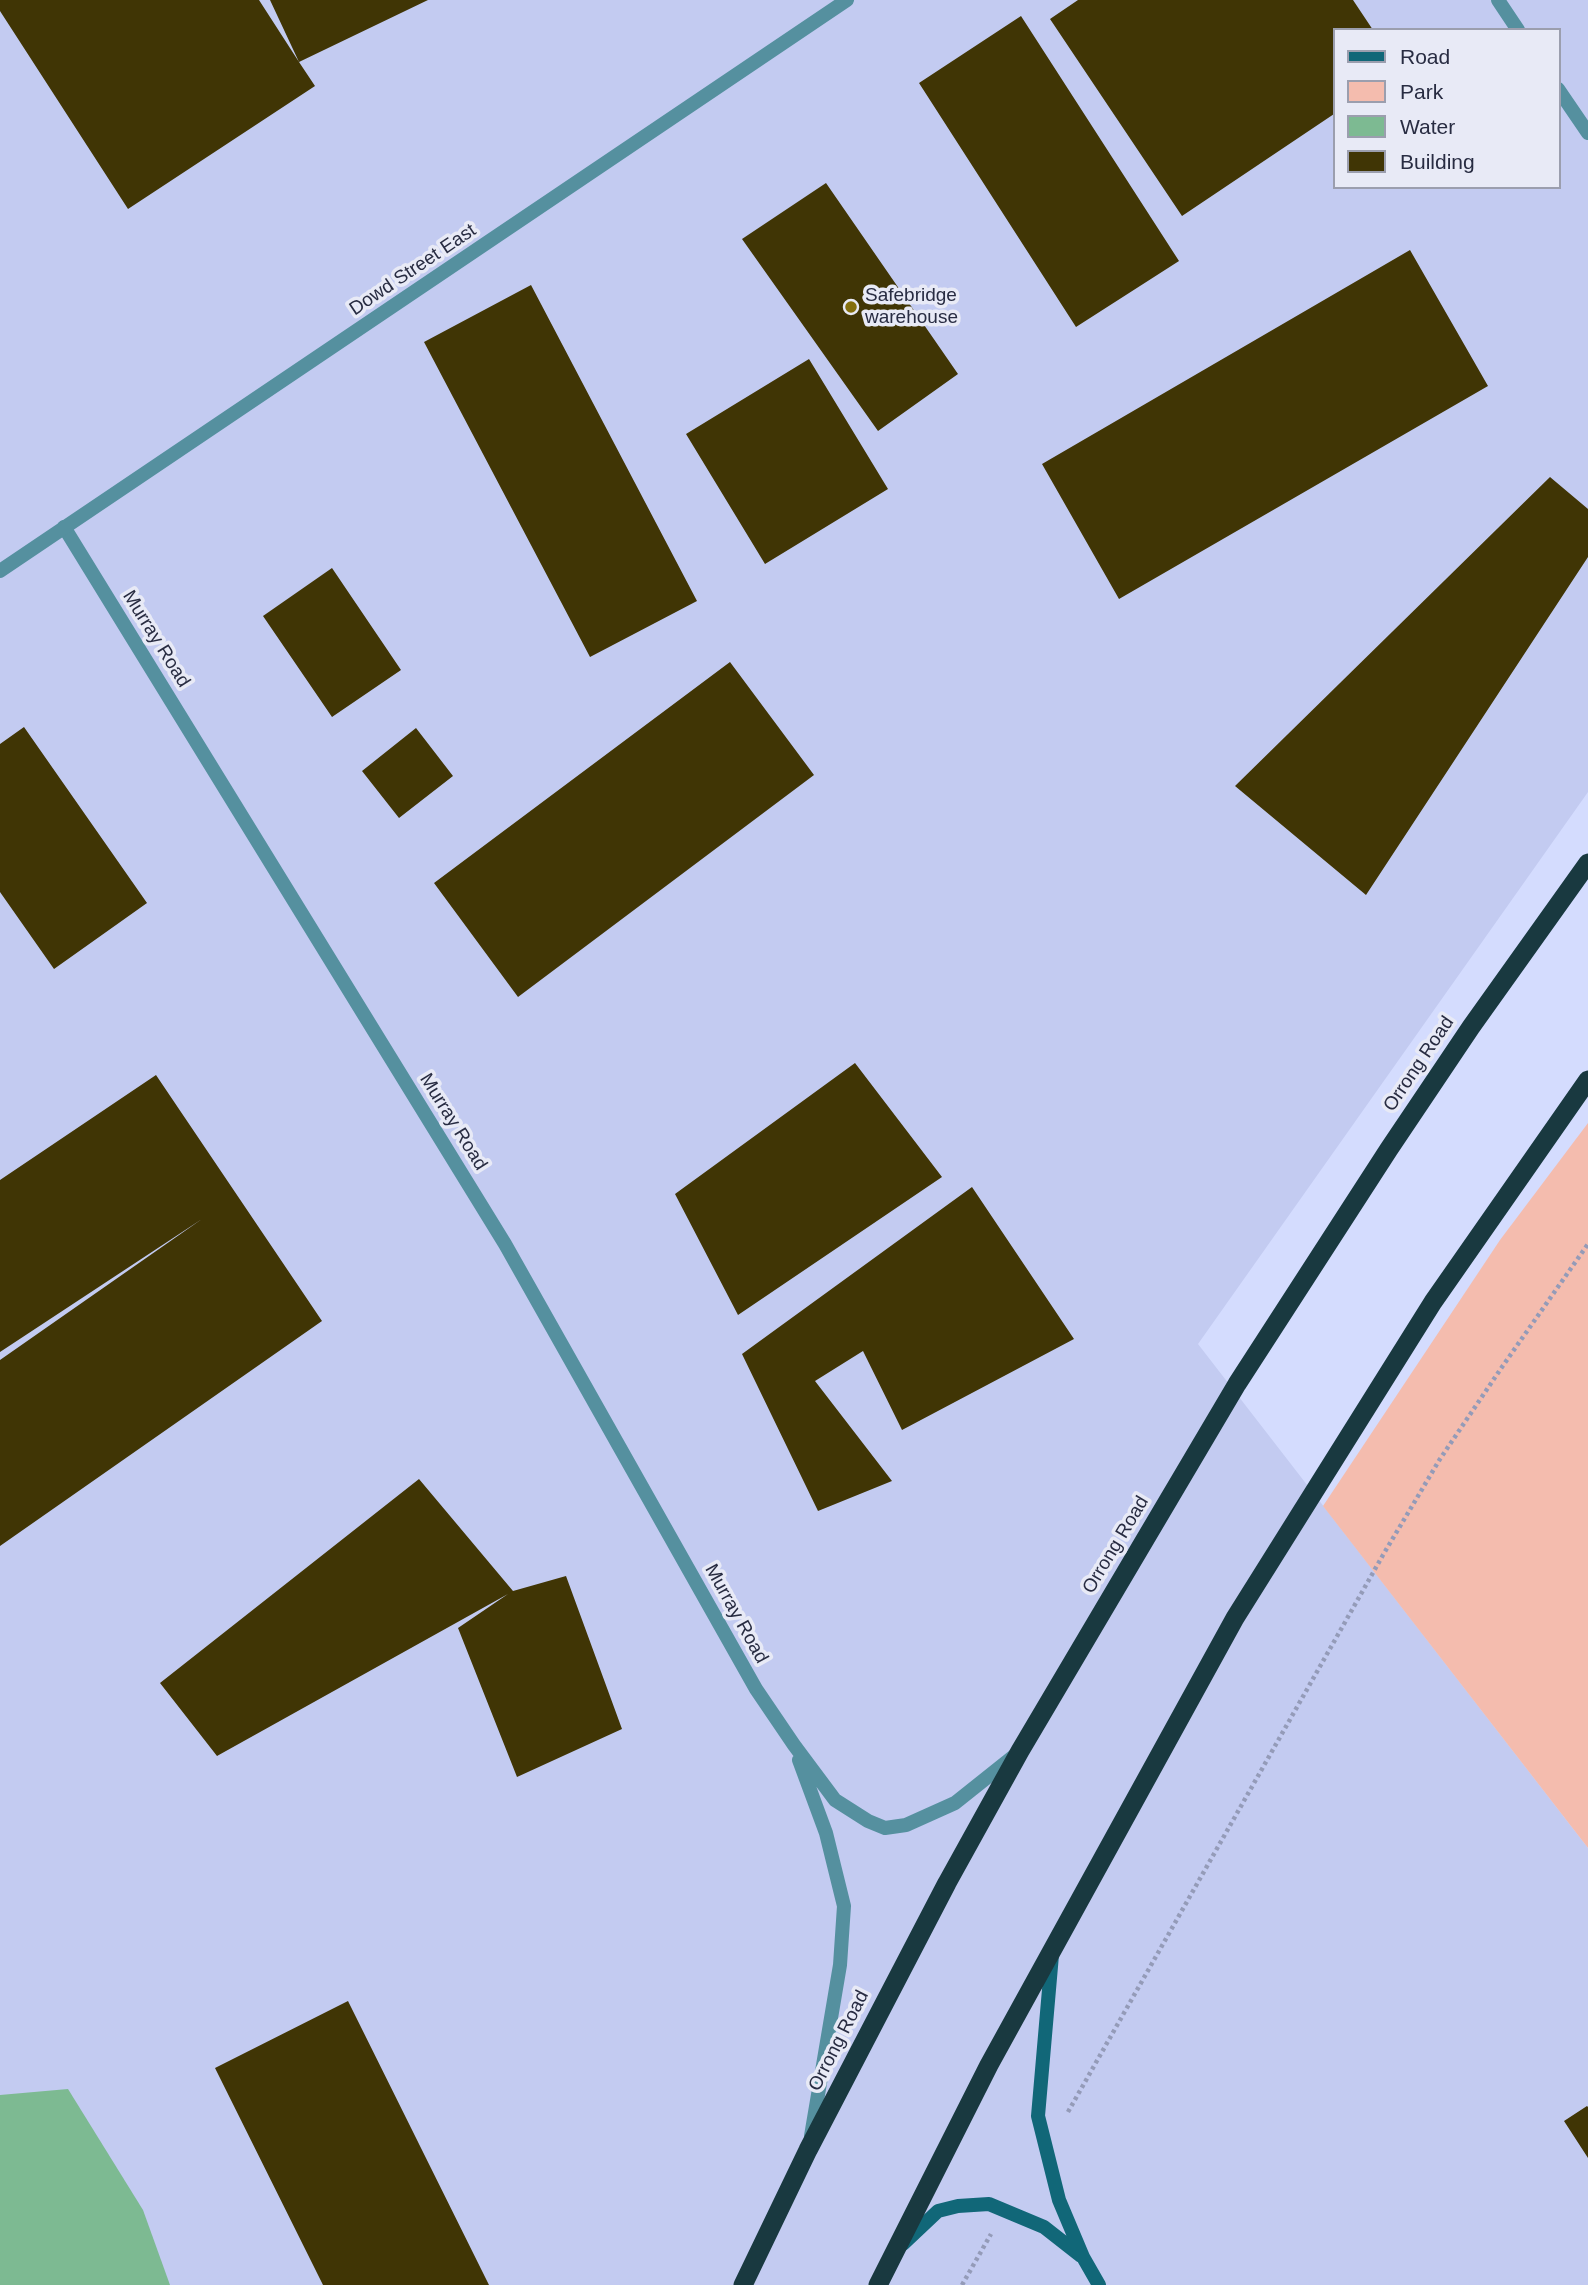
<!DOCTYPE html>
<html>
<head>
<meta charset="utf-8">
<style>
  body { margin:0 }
  #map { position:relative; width:1588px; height:2285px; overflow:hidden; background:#d4dcfe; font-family:Arial,sans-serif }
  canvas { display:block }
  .legend { position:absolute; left:1333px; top:28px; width:228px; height:161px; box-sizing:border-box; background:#e8eaf6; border:2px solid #9b9eae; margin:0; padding:9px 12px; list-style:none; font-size:21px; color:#282c42 }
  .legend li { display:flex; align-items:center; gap:14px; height:35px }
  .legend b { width:35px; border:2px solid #9b9eae }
</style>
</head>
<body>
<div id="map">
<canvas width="1588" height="2285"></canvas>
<ul class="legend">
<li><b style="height:9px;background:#116778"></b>Road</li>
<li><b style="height:19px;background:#f4bcae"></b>Park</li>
<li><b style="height:19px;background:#7dba92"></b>Water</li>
<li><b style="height:19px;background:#403505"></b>Building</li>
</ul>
</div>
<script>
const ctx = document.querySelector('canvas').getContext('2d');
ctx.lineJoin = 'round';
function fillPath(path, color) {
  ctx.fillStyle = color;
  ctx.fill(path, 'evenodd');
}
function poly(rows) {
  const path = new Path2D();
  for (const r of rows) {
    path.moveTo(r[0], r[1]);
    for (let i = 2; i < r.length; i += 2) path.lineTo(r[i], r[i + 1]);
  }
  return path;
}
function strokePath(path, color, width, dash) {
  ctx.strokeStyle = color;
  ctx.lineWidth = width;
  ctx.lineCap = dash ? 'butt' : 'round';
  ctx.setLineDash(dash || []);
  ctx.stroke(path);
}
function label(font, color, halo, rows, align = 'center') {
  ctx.font = font + ' Arial,sans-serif';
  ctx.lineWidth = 7;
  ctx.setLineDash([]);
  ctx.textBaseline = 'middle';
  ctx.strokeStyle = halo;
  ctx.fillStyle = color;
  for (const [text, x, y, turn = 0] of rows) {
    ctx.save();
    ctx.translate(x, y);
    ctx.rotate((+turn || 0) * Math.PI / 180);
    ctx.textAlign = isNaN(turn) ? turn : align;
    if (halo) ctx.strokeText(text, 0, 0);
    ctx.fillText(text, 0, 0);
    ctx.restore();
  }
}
fillPath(poly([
  [0,0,1588,0,1588,792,1198,1344,1588,1848,1588,2285,0,2285],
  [1334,30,1558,30,1558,187,1334,187]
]), '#c3cbf1');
fillPath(poly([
  [1588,1123,1588,1848,1323,1506,1500,1240]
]), '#f4bcae');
fillPath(poly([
  [68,2089,143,2210,170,2285,0,2285,0,2095]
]), '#7dba92');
fillPath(poly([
  [0,0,259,0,299,62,270,0,428,0,299,62,315,86,128,209,0,11],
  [1078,0,1353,0,1373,30,1334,30,1334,114,1182,216,1050,19],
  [1021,16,1179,261,1076,327,919,83],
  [826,183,958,374,878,431,742,239],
  [1410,250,1488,386,1119,599,1042,464],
  [531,285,697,601,590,657,424,342],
  [809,359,888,489,765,564,686,434],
  [1550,477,1588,509,1588,557,1366,895,1235,786],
  [332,568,401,670,332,717,263,616],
  [730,662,814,775,518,997,434,883],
  [24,727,147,903,54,969,0,892,0,744],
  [416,728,453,776,399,818,362,771],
  [855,1063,942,1177,738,1315,675,1194],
  [156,1075,322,1321,0,1546,0,1360,202,1219,0,1352,0,1180],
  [972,1187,1074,1339,902,1430,863,1351,815,1381,892,1481,818,1511,742,1354],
  [419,1479,513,1591,566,1576,622,1729,517,1777,458,1628,508,1594,217,1756,160,1683],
  [348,2001,489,2285,323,2285,215,2068],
  [1587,2106,1588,2107,1588,2158,1564,2121]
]), '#403505');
strokePath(poly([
  [1068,2112,1383,1555,1440,1459,1502,1367,1588,1244],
  [962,2285,991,2234]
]), '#949bb8', 4.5, [3.5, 3.5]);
strokePath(poly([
  [1498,0,1518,30],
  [1558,89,1588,133],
  [64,527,505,1244,756,1689,794,1745,835,1800,868,1821,885,1828,906,1825,955,1803,1014,1756],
  [799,1760,826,1833,844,1906,840,1965,811,2136]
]), '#55909f', 14);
strokePath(poly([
  [0,571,847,0]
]), '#55909f', 14);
strokePath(poly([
  [1052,1955,1038,2116,1059,2200,1083,2257,1099,2285],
  [903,2244,938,2211,958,2206,989,2204,1044,2227,1081,2256]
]), '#116778', 14);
strokePath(poly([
  [743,2285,808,2150,947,1883,1020,1751,1237,1384,1389,1149,1471,1027,1588,863],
  [878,2285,989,2065,1235,1618,1433,1302,1588,1080]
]), '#193940', 19);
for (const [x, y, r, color] of [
  [851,307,7,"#846f0e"]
]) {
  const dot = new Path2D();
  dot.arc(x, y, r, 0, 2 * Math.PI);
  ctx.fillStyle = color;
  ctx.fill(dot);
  strokePath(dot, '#e8eaf6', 2.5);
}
label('19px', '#282c42', '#e8eaf6', [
  ["Dowd Street East",413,270,-34],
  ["Murray Road",156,639,58],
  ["Orrong Road",1419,1064,-56],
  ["Murray Road",453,1122,58],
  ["Orrong Road",1116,1545,-59],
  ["Murray Road",736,1614,61],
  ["Orrong Road",839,2041,-63]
]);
label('19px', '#282c42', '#e8eaf6', [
  ["Safebridge",865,296],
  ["warehouse",865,318]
], 'left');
</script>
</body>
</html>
